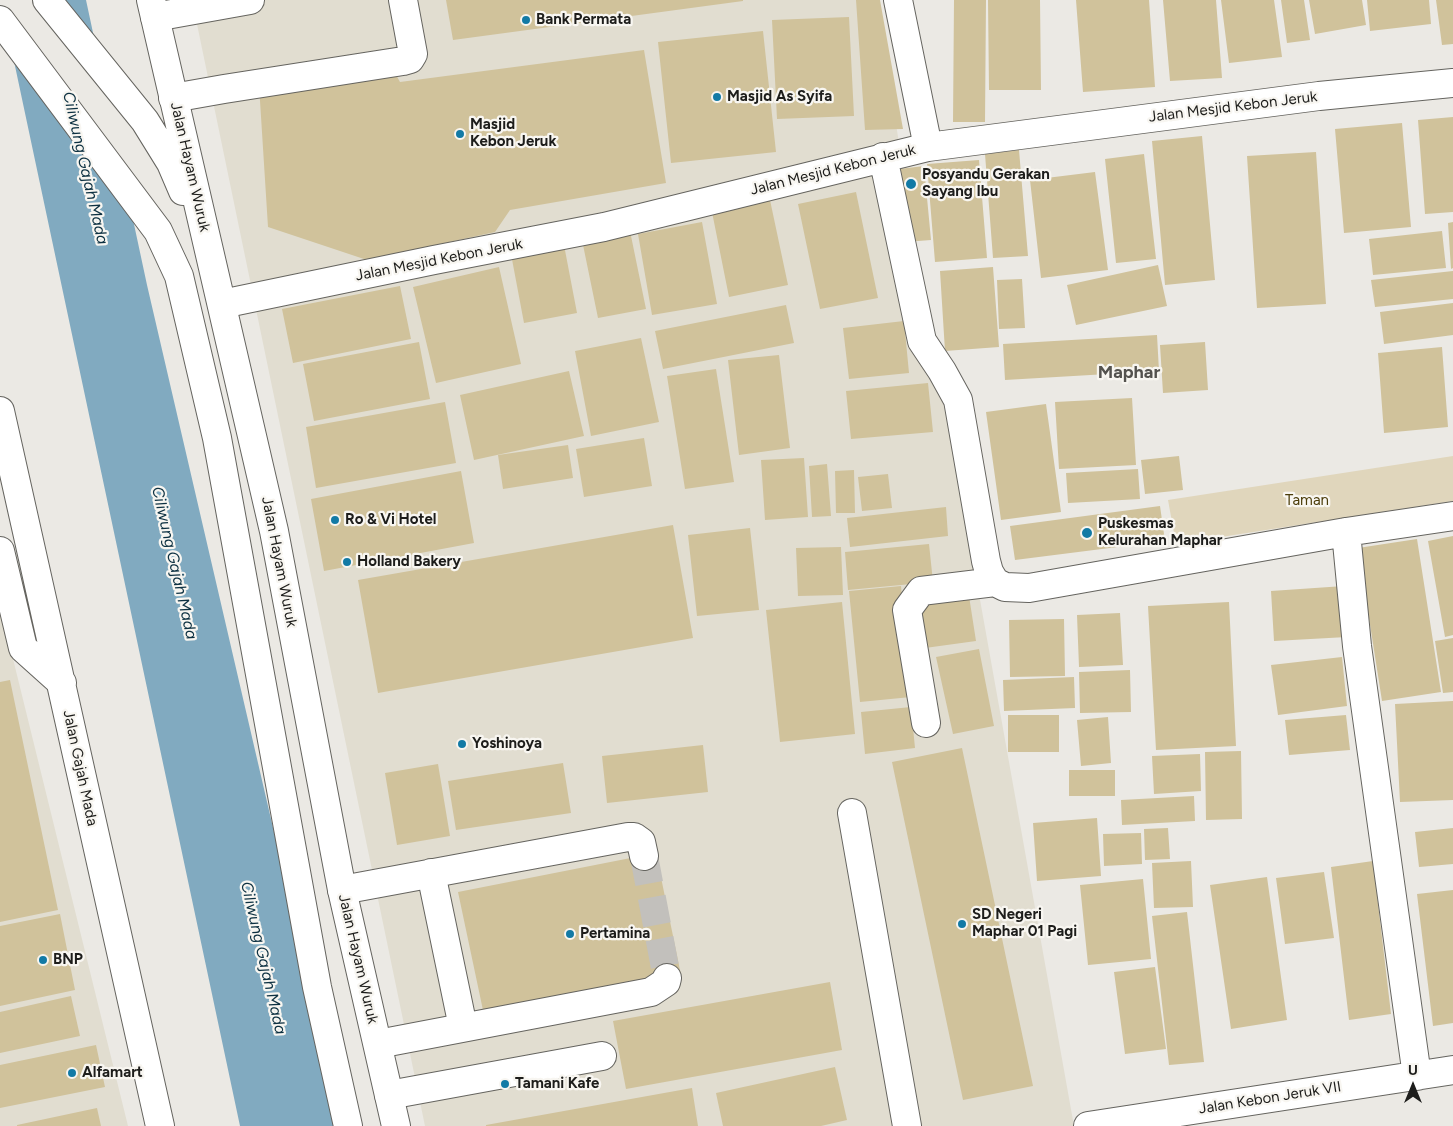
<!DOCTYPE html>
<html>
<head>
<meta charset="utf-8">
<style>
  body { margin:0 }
  #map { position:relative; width:1453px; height:1126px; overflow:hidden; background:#ebe9e4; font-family:Figtree,sans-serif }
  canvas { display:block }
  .north { position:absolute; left:1388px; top:1061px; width:50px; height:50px; -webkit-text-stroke:4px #f8f6f1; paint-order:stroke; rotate:0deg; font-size:14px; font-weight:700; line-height:20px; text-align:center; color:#1d1d1b }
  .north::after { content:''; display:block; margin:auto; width:18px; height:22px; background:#1d1d1b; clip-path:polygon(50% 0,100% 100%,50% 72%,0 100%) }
</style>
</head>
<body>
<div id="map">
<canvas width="1453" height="1126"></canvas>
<div class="north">U</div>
</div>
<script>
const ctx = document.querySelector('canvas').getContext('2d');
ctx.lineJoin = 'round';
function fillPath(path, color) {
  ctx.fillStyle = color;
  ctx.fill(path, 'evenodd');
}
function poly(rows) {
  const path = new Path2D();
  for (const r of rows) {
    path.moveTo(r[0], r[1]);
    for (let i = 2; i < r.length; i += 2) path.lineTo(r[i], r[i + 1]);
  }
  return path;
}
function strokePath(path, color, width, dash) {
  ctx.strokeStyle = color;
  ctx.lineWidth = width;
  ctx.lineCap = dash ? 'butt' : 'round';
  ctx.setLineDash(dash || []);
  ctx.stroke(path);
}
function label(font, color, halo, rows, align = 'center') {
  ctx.font = font + ' Figtree,sans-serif';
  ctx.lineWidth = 4.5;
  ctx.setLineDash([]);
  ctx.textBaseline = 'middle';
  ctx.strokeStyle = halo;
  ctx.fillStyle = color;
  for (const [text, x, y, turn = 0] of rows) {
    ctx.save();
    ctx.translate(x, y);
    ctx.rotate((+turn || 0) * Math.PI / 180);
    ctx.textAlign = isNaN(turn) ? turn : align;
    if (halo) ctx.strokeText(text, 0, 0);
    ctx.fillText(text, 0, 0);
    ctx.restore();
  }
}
fillPath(poly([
  [192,0,876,0,904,174,1074,1126,425,1126],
  [0,606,128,1126,0,1126]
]), '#e1ddd0');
fillPath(poly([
  [1453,456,1453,501,1176,544,1168,500]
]), '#e0d6bc');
fillPath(poly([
  [1,0,86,0,147,285,310,987,340,1126,240,1126]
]), '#81aac0');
fillPath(poly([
  [0,0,53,0,100,56,134,212,12,61]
]), '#ebe9e4');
fillPath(poly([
  [446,0,743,0,743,1,453,40],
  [856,0,880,0,903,129,865,130],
  [954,0,986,0,985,122,953,122],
  [988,0,1040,0,1041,90,989,90],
  [1076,0,1149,0,1155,87,1083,92],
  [1163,0,1216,0,1222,78,1170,81],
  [1221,0,1274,0,1282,57,1229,63],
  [1281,0,1304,0,1310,40,1287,43],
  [1309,0,1362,0,1366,25,1315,34],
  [1367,0,1429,0,1431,24,1370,31],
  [1436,0,1453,0,1453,44,1442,45],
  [849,17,854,116,777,119,772,20],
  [763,31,776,152,671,163,658,42],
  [644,50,666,183,510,210,495,232,367,260,268,227,259,85,390,64,400,82],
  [1453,117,1453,212,1425,214,1418,120],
  [1402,123,1411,227,1344,233,1335,129],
  [1202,136,1215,280,1165,285,1152,141],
  [1019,150,1028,256,993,258,985,154],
  [1316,152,1326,304,1257,308,1247,156],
  [1144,154,1156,259,1116,263,1105,159],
  [979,160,987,258,935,262,927,164],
  [924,166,931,240,905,242,899,169],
  [1095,172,1108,270,1041,278,1030,180],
  [856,192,878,298,820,309,798,204],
  [770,200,788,285,729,297,712,212],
  [702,222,717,304,652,315,638,234],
  [1453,222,1453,268,1451,269,1448,223],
  [630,231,646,309,598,318,582,240],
  [1442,231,1446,268,1373,275,1369,239],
  [564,245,577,313,524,323,511,254],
  [1158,265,1167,306,1076,325,1067,285],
  [499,267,521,364,436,383,413,287],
  [993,267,999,347,945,351,940,271],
  [1453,271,1453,299,1375,307,1371,280],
  [1022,279,1025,328,999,329,997,280],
  [400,286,411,339,293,363,282,309],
  [1453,303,1453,335,1384,344,1380,312],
  [786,305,794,343,663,369,655,331],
  [904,321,909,373,849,379,843,328],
  [1157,335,1159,371,1005,380,1003,344],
  [641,338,659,422,591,436,575,351],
  [419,342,430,399,314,421,303,364],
  [1205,342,1208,390,1163,393,1160,345],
  [1442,347,1448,427,1384,433,1378,353],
  [779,355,790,448,739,455,728,360],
  [716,369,734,482,685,489,667,376],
  [569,371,584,436,474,460,460,395],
  [928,383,933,432,851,439,846,391],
  [1132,398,1136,465,1059,469,1055,402],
  [445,402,456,463,316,488,306,427],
  [1046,404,1061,512,1001,520,986,412],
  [644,438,652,486,584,497,576,449],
  [568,445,573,478,503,489,498,455],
  [1179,456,1183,490,1145,494,1141,460],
  [804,458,808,517,765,520,761,460],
  [827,464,831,516,812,517,809,466],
  [1138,469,1140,499,1068,503,1066,473],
  [854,470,855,513,836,513,835,471],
  [461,471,474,543,324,571,311,499],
  [888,474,892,508,862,511,858,477],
  [1160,506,1165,541,1015,560,1010,526],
  [946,507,948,536,850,547,847,518],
  [673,525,693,638,378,693,358,580],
  [750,528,759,610,697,616,688,535],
  [1453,536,1453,635,1445,637,1428,541],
  [1417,539,1441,692,1382,701,1358,548],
  [929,544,933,582,848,590,845,552],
  [841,547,843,595,798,596,796,548],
  [901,586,911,697,860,702,849,591],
  [1344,586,1347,637,1274,641,1271,591],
  [969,596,976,641,925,648,918,602],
  [842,602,855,734,780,742,766,610],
  [1229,602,1236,746,1156,750,1148,606],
  [1120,613,1123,665,1079,667,1077,615],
  [1064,619,1065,676,1010,677,1009,620],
  [1453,638,1453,692,1443,693,1435,641],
  [979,649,994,726,953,734,936,657],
  [1342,657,1347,706,1278,715,1271,665],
  [1130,670,1131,712,1080,713,1079,672],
  [1074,677,1075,708,1004,711,1003,680],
  [10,680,58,910,0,922,0,682],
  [1453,701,1453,800,1400,802,1395,704],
  [911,707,915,748,865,754,861,712],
  [1008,715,1059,715,1059,752,1008,752],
  [1346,715,1350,750,1289,755,1285,720],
  [1108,717,1111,763,1081,766,1077,720],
  [703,745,708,792,607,803,602,756],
  [962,748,1033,1086,963,1100,892,762],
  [1241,751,1242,819,1206,820,1205,752],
  [1200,754,1201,791,1154,794,1152,756],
  [563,763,571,813,456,830,448,781],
  [438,764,450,836,397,845,385,773],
  [1069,770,1115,770,1115,796,1069,796],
  [1194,796,1195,821,1122,825,1121,800],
  [1097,818,1101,876,1037,881,1033,823],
  [1168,828,1170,859,1145,860,1144,829],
  [1453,828,1453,864,1419,867,1415,832],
  [1141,833,1142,864,1104,866,1103,834],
  [656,853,681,975,484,1015,458,892],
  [1191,861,1193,907,1154,908,1152,863],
  [1373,861,1391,1014,1349,1020,1331,867],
  [1324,872,1334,938,1285,944,1276,878],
  [1267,877,1287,1020,1231,1029,1210,885],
  [1143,879,1151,959,1088,965,1080,885],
  [1453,890,1453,1023,1433,1026,1417,894],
  [1187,912,1204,1062,1169,1065,1152,916],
  [60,914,75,990,0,1006,0,926],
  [1155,967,1166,1049,1125,1054,1114,972],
  [830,982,842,1050,626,1089,613,1021],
  [71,996,80,1036,0,1053,0,1012],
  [96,1045,105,1087,0,1108,0,1065],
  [835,1067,847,1120,821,1126,723,1126,716,1093],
  [692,1088,698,1126,486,1126,486,1125],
  [97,1108,101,1126,17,1126,17,1125]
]), '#d0c29b');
strokePath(poly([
  [644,856,667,978]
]), '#c2c0bc', 28, [28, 14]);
const minor = poly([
  [898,0,928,147],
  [155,17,250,0],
  [173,98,224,89,403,61,410,59,413,54,403,0],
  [883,157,922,341,942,371,958,400,986,561,989,572,995,582],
  [222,304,434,260,604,227,928,147,1319,96,1453,83],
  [1346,532,1357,646,1417,1076],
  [926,723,907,610,921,591,995,582,1005,587,1029,588,1346,532,1453,516],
  [852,813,907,1126],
  [431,873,463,1027],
  [342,890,628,837,634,837,641,842,644,856],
  [378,1044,651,992,666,982,667,978],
  [389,1095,602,1056],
  [1088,1126,1453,1070]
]);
const major = poly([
  [47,0,145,121,171,163,183,191],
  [151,0,274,531,342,890,396,1126],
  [0,20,158,231,179,276,217,438,317,987,348,1126],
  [0,411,160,1126],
  [0,551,23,648,62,683]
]);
strokePath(minor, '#65645f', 30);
strokePath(major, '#65645f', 30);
strokePath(minor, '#fff', 28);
strokePath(major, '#fff', 28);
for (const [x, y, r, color] of [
  [526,20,5,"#127aa5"],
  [717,97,5,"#127aa5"],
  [460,134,5,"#127aa5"],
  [911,184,6,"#127aa5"],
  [335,520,5,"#127aa5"],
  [1087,533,6,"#127aa5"],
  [347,562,5,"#127aa5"],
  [462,744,5,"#127aa5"],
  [962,924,5,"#127aa5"],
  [570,934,5,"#127aa5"],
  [43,960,5,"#127aa5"],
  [72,1073,5,"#127aa5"],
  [505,1084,5,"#127aa5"]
]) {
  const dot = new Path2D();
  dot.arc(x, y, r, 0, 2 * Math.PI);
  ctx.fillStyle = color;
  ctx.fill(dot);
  strokePath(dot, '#f8f6f1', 2);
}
label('bold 15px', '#1d1d1b', '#f8f6f1', [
  ["Bank Permata",536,20],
  ["Masjid As Syifa",727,97],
  ["Masjid",470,125],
  ["Kebon Jeruk",470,142],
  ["Posyandu Gerakan",922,175],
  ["Sayang Ibu",922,192],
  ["Ro & Vi Hotel",345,520],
  ["Puskesmas",1098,524],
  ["Kelurahan Maphar",1098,541],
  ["Holland Bakery",357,562],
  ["Yoshinoya",472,744],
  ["SD Negeri",972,915],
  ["Maphar 01 Pagi",972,932],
  ["Pertamina",580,934],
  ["BNP",53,960],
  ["Alfamart",82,1073],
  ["Tamani Kafe",515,1084]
], 'left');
label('15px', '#1d1d1b', '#f8f6f1', [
  ["Jalan Mesjid Kebon Jeruk",1233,107,-7],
  ["Jalan Hayam Wuruk",190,167,77],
  ["Jalan Mesjid Kebon Jeruk",833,170,-14],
  ["Jalan Mesjid Kebon Jeruk",439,260,-11],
  ["Jalan Hayam Wuruk",279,562,79],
  ["Jalan Gajah Mada",80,768,78],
  ["Jalan Hayam Wuruk",358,959,77],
  ["Jalan Kebon Jeruk VII",1270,1098,-9]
]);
label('15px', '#4b3c09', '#f8f6f1', [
  ["Taman",1307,501]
]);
label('italic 16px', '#0c3041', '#f8f6f1', [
  ["Ciliwung Gajah Mada",85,168,77],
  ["Ciliwung Gajah Mada",174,563,77],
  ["Ciliwung Gajah Mada",263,958,77]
]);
label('bold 18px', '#54524e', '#f8f6f1', [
  ["Maphar",1129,373]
]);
</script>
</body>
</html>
